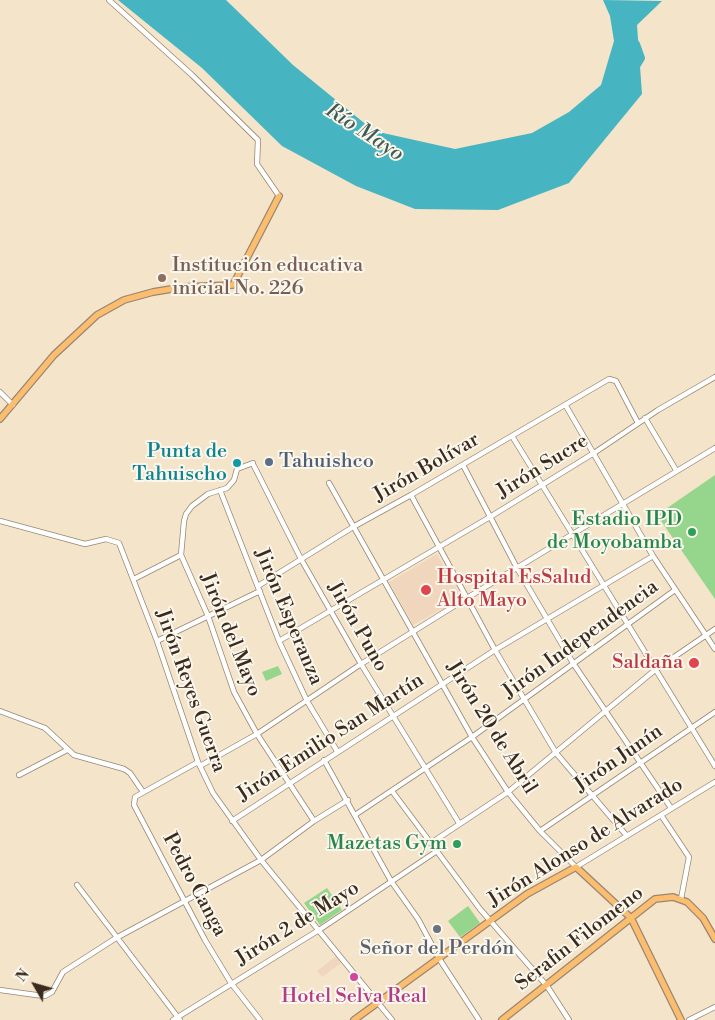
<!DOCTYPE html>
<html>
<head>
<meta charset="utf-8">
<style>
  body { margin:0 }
  #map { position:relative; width:715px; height:1020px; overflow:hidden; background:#f4e4ca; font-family:"Libre Bodoni",serif }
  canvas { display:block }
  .north { position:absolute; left:10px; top:960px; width:50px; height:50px; -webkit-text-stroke:4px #fbf7ec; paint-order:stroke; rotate:308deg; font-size:14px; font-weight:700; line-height:20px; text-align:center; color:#3b2a1e }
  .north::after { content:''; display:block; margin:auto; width:18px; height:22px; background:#3b2a1e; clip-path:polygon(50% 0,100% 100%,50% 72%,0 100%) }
</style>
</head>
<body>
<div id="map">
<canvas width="715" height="1020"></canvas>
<div class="north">N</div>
</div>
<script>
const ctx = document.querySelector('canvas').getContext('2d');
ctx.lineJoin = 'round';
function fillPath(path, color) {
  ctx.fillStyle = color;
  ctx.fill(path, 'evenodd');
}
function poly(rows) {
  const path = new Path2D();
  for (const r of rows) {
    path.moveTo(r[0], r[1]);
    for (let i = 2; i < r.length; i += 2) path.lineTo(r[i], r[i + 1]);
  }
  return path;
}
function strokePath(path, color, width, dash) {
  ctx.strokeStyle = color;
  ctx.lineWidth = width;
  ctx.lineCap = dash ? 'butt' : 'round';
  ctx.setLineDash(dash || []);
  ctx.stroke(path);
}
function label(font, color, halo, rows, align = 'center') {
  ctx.font = font + ' "Libre Bodoni",serif';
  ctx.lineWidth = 4;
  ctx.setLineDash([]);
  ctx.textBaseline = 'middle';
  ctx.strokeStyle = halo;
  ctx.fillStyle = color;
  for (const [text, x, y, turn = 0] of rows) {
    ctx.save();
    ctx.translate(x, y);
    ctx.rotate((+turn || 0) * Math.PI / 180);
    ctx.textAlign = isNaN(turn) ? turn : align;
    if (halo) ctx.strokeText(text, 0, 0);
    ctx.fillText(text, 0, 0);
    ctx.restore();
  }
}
fillPath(poly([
  [437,554,462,598,413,625,389,582],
  [336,956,341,963,322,977,317,971]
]), '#f0d6bc');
fillPath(poly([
  [715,475,715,599,657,515],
  [278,666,282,674,266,681,262,672],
  [327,888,342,910,320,925,304,903],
  [468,906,480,923,460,937,448,921]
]), '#95d58c');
fillPath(poly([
  [118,0,226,0,293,65,374,131,455,149,532,133,569,112,601,85,614,41,610,16,603,0,662,1,637,25,642,94,569,183,498,210,415,209,356,186,282,146,202,68]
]), '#46b5c1');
strokePath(poly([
  [635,68,641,58,636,44]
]), '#46b5c1', 8);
const minor = poly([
  [109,0,192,75,258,140,257,164,279,196],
  [0,392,13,405],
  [566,406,653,556,715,649],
  [645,418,676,470],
  [512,436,715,766],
  [253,463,237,469,234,480,227,488,208,494,192,506,186,514,184,521,181,555,208,616,234,692,257,734,314,821],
  [463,465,517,568,573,663,671,808],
  [254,466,301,559,361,664,459,823],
  [329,483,472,737,508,792,540,831,576,867,715,782],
  [220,490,279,641,307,701,337,751],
  [411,495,495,650,556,753,627,836],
  [0,521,85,544,106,539,119,543,157,641,198,762,213,793,261,860,392,1020],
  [134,579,181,555],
  [258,586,353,527,411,495,609,379,616,381,638,423],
  [157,641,260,591],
  [279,641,490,517,594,453,658,410,715,377],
  [0,711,45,728,74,755,124,769,130,773,143,792],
  [324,760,391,881,418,919,440,960,479,1020],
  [198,762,135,797,134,805,205,940,231,983,260,1020],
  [200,766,257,734,361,664,467,598,715,448],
  [19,775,67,750],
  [392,791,480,909,547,986,569,1020],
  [355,815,472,737,675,590],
  [661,815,689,857,681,899],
  [232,821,495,650,653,556],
  [540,831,715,712],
  [431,843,508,792,655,670,715,629],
  [77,885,180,1020],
  [0,990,36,995,45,996,52,992,63,972,116,938,261,860,314,821,348,800],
  [173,1020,319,930,437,851],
  [689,1020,715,1007]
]);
const major = poly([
  [0,419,54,355,97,315,124,300,153,292,184,287,233,285,279,196],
  [354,1020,527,894,576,867,631,918,681,1020],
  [502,1020,655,899,673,897,687,902,703,918,715,939]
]);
strokePath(minor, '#988774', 6);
strokePath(major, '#988774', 8);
strokePath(minor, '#fff', 4.5);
strokePath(major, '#fcbd6f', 5.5);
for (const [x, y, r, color] of [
  [162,278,5,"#8d6e63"],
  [269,462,5,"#5c6f8a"],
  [237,463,5,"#0f9aa8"],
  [692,532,5,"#2e9e5b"],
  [426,590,6,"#e0444e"],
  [694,663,6,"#e0444e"],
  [457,844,5,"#2e9e5b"],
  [437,929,5,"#6b7280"],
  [354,977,5,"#d1479c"]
]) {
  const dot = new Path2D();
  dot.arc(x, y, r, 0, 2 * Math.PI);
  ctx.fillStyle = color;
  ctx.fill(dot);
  strokePath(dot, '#fbf7ec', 2);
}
label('20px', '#785e54', '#fbf7ec', [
  ["Institución educativa",172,266],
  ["inicial No. 226",172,289]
], 'left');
label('20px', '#0d838f', '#fbf7ec', [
  ["Punta de",227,452],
  ["Tahuischo",227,475]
], 'right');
label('20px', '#4e5e75', '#fbf7ec', [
  ["Tahuishco",279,462]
], 'left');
label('20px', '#3b2a1e', '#fbf7ec', [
  ["Jirón Sucre",543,467,-32],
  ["Jirón Bolívar",427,468,-30],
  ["Jirón Esperanza",288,617,67],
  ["Jirón Puno",357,627,60],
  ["Jirón del Mayo",230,635,68],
  ["Jirón Independencia",581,640,-36],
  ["Jirón Reyes Guerra",190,691,70],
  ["Jirón 20 de Abril",491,728,58],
  ["Jirón Emilio San Martín",331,738,-33],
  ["Jirón Junín",619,759,-35],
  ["Jirón Alonso de Alvarado",586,843,-32],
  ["Pedro Canga",194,885,62],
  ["Jirón 2 de Mayo",298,924,-32],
  ["Serafin Filomeno",580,939,-38]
]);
label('20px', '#27864d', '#fbf7ec', [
  ["Estadio IPD",682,520],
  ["de Moyobamba",682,543],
  ["Mazetas Gym",447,844]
], 'right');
label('20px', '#be3a42', '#fbf7ec', [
  ["Hospital EsSalud",437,578],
  ["Alto Mayo",437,601],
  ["Saldaña",683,663,"right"]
], 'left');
label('20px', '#5b616d', '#fbf7ec', [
  ["Señor del Perdón",437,949]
]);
label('20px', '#b23c85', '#fbf7ec', [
  ["Hotel Selva Real",354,997]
]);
label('italic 21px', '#3f5b57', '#fbf7ec', [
  ["Río Mayo",364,133,33]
]);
</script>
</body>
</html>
